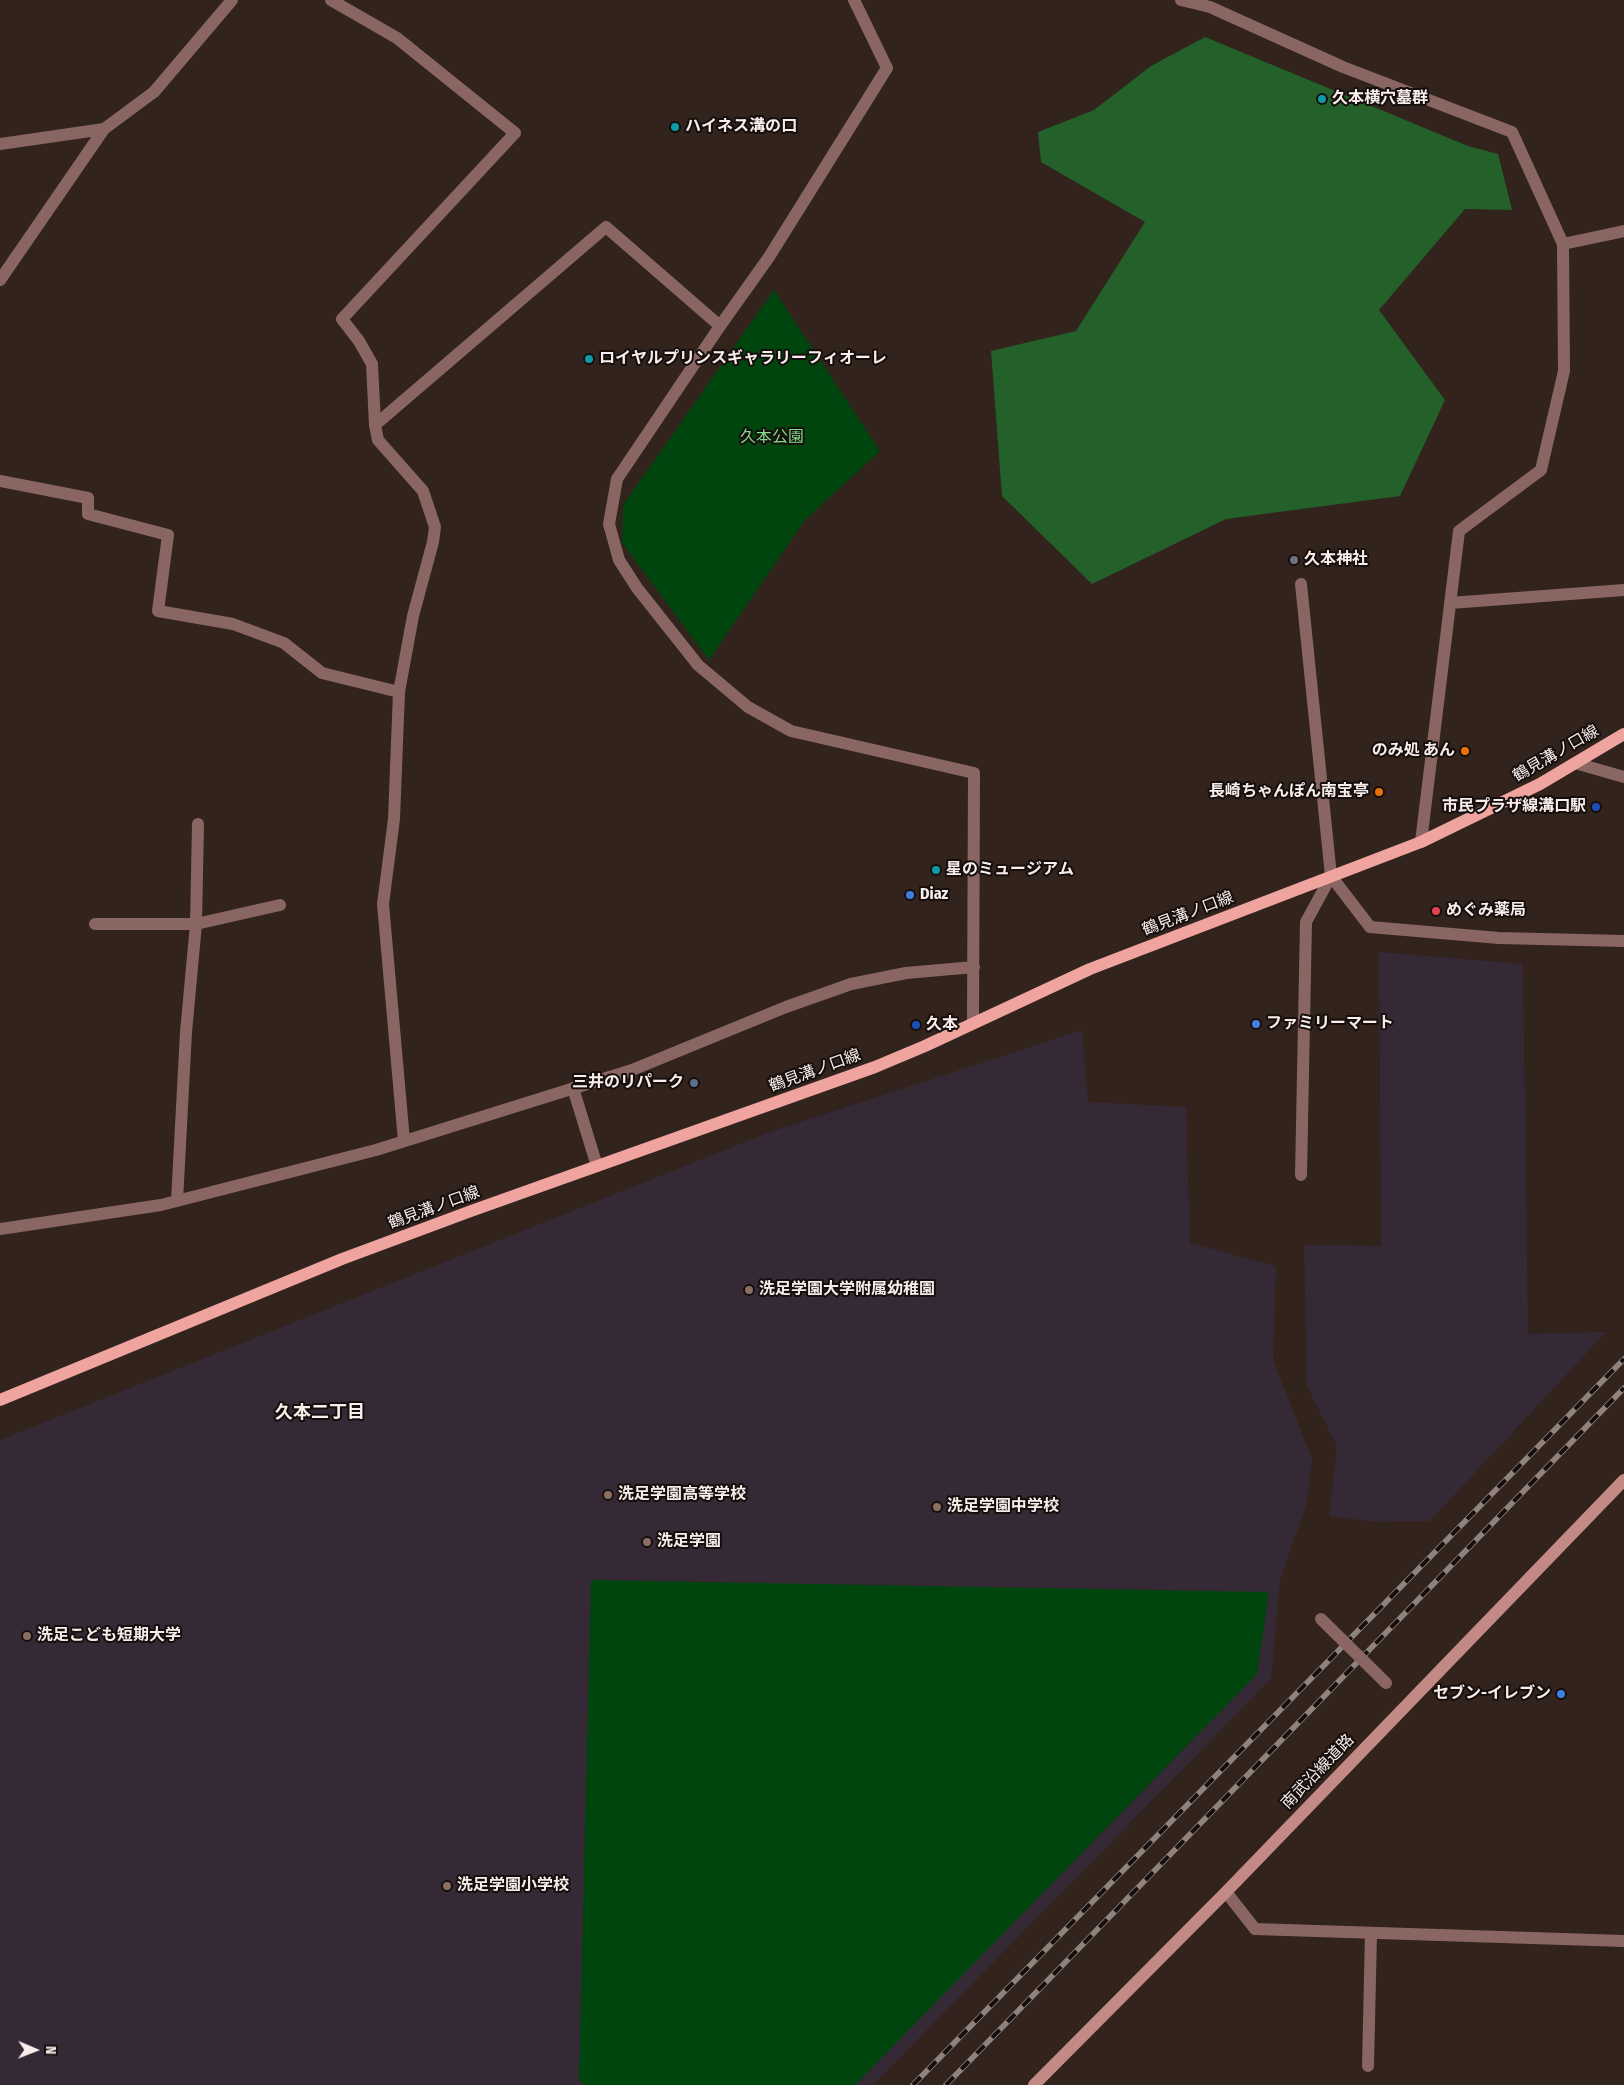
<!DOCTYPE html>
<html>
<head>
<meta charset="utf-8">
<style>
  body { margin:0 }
  #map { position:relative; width:1624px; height:2085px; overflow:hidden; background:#32231d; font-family:"Fira Sans Condensed",sans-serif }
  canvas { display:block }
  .north { position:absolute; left:10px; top:2025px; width:50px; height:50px; -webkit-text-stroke:4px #150e0c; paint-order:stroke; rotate:91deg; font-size:14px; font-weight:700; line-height:20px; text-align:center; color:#f8edea }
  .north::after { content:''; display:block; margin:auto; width:18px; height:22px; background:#f8edea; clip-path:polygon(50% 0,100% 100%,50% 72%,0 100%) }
</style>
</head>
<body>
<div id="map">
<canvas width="1624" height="2085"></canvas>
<div class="north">N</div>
</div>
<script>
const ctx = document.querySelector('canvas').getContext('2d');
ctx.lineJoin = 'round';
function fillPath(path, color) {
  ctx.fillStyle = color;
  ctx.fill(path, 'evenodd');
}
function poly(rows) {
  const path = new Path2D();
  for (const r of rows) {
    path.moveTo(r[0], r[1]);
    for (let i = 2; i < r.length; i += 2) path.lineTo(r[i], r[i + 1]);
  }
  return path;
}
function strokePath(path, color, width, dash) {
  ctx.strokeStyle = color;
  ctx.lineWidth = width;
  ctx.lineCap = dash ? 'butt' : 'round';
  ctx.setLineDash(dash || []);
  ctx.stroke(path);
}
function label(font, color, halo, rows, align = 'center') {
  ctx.font = font + ' "Fira Sans Condensed","Noto Sans JP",sans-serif';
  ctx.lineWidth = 4;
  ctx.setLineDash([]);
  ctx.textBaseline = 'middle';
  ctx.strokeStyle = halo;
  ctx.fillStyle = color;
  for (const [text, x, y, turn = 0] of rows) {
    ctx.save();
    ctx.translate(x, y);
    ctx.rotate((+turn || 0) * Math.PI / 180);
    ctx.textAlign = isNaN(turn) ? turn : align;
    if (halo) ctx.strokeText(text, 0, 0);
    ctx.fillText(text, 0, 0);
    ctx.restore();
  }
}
fillPath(poly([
  [1379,952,1523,964,1528,1334,1606,1332,1430,1521,1376,1522,1329,1516,1337,1446,1307,1386,1304,1245,1381,1246],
  [1082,1030,1088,1102,1186,1107,1190,1243,1276,1266,1273,1360,1312,1459,1306,1506,1280,1579,1271,1679,873,2085,0,2085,0,1440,770,1132]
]), '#362936');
fillPath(poly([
  [774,290,880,451,805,520,709,660,622,543,623,505],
  [591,1580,1269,1592,1257,1674,855,2085,584,2085,579,2080]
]), '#00440e');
fillPath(poly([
  [1205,37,1468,146,1498,154,1512,210,1465,209,1379,310,1445,400,1400,496,1226,519,1092,584,1002,496,991,351,1076,331,1145,222,1041,162,1038,132,1094,110,1151,66]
]), '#23602a');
strokePath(poly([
  [375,425,378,440,423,491,435,527,433,542,413,616,399,692,394,819,383,904,404,1141],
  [0,481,88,498,88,514,168,535,158,611,233,624,284,643,322,673,399,692],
  [1301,584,1331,876],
  [1575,763,1624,777],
  [198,824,196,924,280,905],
  [95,924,196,924,186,1032,177,1201],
  [1368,2066,1371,1933]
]), '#8a6663', 12);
strokePath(poly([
  [331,0,397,38,515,133,342,319,359,341,372,364,375,425,606,227,720,326],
  [854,0,887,68,769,257,720,326,617,479,609,524,619,560,637,588,698,665,748,707,791,731,974,773,973,1023],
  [1181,0,1210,7,1343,67,1512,132,1563,244,1564,371,1541,470,1459,531,1421,842],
  [0,144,104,129],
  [1563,244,1624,231],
  [0,280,104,129,154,92,232,0],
  [1450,603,1624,590],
  [573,1088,597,1166],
  [1301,1175,1306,922,1331,876,1370,927,1499,938,1624,941],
  [0,1229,161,1205,376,1150,632,1070,786,1007,851,984,906,973,974,967],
  [1226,1892,1255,1929,1624,1941]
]), '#8a6663', 12);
strokePath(poly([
  [1034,2085,1226,1892,1624,1480]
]), '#c38985', 12);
strokePath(poly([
  [0,1400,342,1259,471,1211,875,1067,925,1046,1090,969,1421,842,1540,784,1624,734]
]), '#efa4a0', 12);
const rail = poly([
  [913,2085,1624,1359],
  [946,2085,1624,1388]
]);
strokePath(rail, '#90837e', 5.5);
strokePath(rail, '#150e0c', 4, [11]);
strokePath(poly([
  [1321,1619,1386,1683]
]), '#8a6663', 12);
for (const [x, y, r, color] of [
  [1322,99,5,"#0f9aa8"],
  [675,127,5,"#0f9aa8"],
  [589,359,5,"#0f9aa8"],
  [1294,560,5,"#6b7280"],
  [1465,751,5,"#e8710a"],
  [1379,792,5,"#e8710a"],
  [1596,807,5,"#1a4fb4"],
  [936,870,5,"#0f9aa8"],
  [910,895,5,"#3f7fe0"],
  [1436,911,5,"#e0444e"],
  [1256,1024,5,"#3f7fe0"],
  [916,1025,5,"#1a4fb4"],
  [694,1083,5,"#5c6f8a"],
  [749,1290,5,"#8d6e63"],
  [608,1495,5,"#8d6e63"],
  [937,1507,5,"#8d6e63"],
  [647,1542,5,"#8d6e63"],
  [27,1636,5,"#8d6e63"],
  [1561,1694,5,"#3f7fe0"],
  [447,1886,5,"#8d6e63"]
]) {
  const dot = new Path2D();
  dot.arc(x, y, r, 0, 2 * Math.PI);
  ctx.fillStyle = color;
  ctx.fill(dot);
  strokePath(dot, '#150e0c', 2);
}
label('bold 16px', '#f8edea', '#150e0c', [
  ["久本横穴墓群",1332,99],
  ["ハイネス溝の口",685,127],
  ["ロイヤルプリンスギャラリーフィオーレ",599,359],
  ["久本神社",1304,560],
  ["のみ処 あん",1455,751,"right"],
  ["長崎ちゃんぽん南宝亭",1369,792,"right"],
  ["市民プラザ線溝口駅",1586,807,"right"],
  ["星のミュージアム",946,870],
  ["Diaz",920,895],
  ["めぐみ薬局",1446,911],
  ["ファミリーマート",1266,1024],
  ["久本",926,1025],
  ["三井のリパーク",684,1083,"right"],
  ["洗足学園大学附属幼稚園",759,1290],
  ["洗足学園高等学校",618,1495],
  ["洗足学園中学校",947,1507],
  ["洗足学園",657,1542],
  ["洗足こども短期大学",37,1636],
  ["セブン-イレブン",1551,1694,"right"],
  ["洗足学園小学校",457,1886]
], 'left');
label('16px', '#83d788', '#150e0c', [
  ["久本公園",772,438]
]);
label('16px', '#f8edea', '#150e0c', [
  ["鶴見溝ノ口線",1556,754,-30],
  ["鶴見溝ノ口線",1188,914,-21],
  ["鶴見溝ノ口線",815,1071,-20],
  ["鶴見溝ノ口線",434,1208,-20],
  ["南武沿線道路",1318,1772,-46]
]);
label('bold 18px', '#f8edea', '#150e0c', [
  ["久本二丁目",320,1413]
]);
</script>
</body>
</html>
